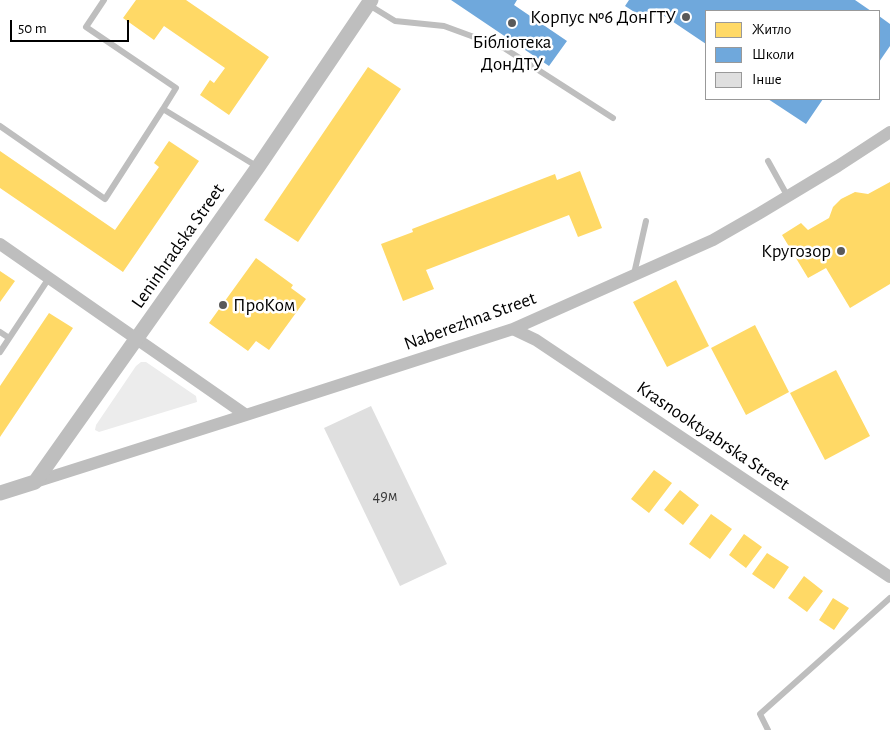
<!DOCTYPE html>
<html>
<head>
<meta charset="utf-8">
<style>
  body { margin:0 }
  #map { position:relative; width:890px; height:730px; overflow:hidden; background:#fff; font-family:"Alegreya Sans",sans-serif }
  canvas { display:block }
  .legend { position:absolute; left:705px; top:10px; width:175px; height:90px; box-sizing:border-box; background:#fff; border:1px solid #999; margin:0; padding:6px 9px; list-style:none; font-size:15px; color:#000 }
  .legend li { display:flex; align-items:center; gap:10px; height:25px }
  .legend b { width:25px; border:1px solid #999 }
  .scale { position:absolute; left:10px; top:20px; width:119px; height:22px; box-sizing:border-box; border:2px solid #000; border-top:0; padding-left:6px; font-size:15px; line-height:18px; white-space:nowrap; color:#000; -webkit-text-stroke:4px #fff; paint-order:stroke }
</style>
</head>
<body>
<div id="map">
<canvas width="890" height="730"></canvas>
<ul class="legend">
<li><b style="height:14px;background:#ffd966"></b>Житло</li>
<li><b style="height:14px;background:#6fa8dc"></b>Школи</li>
<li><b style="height:14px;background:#dfdfdf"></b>Інше</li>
</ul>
<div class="scale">50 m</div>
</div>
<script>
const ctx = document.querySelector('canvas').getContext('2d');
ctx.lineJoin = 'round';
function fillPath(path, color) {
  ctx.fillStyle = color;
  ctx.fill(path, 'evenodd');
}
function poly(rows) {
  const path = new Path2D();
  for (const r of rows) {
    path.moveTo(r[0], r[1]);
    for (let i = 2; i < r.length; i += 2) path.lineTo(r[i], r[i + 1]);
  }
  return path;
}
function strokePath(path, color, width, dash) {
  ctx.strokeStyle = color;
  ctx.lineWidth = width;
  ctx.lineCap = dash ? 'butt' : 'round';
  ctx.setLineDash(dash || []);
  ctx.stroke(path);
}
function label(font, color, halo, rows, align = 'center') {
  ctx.font = font + ' "Alegreya Sans",sans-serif';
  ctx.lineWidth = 5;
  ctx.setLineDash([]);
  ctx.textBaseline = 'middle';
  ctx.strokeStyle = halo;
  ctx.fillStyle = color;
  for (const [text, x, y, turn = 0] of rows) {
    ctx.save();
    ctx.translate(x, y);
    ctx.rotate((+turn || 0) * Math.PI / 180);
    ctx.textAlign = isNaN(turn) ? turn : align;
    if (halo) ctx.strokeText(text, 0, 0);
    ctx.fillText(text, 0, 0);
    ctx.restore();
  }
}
fillPath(poly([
  [141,362,146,362,196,396,197,402,99,432,95,430,96,425,136,366]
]), '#ececec');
fillPath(poly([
  [136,0,186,0,269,57,229,115,200,95,210,80,214,83,225,68,164,26,154,40,123,18],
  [368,67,401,89,298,242,264,220],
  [169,141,199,161,123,272,0,188,0,151,115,230,159,167,154,163],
  [580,171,602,228,578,237,569,215,426,270,434,289,403,301,381,244,413,232,412,229,555,174,557,180],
  [890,182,890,284,850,308,826,268,808,278,782,235,801,223,808,230,829,218,833,207,841,199,855,192,868,194],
  [256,258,293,285,291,288,306,299,269,350,256,341,248,351,209,323],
  [0,271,15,281,0,302],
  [676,280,709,346,667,367,633,302],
  [49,313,73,328,0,437,0,386],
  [755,325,789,392,746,415,711,348],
  [836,370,870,436,825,460,790,393],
  [654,470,672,483,649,513,631,499],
  [680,490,699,505,683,525,664,510],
  [711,514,732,529,710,559,689,544],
  [744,534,762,547,746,568,729,555],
  [767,553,789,567,774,589,752,574],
  [804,576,823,591,807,612,788,598],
  [833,598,849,608,834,630,819,620]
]), '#ffd966');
fillPath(poly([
  [451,0,517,0,514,5,567,41,549,66],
  [629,0,855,0,871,11,706,11,706,44,657,11,650,22,625,6],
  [879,16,890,24,890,46,879,62],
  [768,99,823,99,806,124]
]), '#6fa8dc');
fillPath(poly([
  [371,406,447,564,400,586,324,428]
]), '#dfdfdf');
strokePath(poly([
  [104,0,86,27,176,88,163,109],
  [369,5,395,21,444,26,504,48,613,118],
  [0,126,105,199,163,109,258,167],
  [768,161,788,197],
  [634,274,646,221],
  [0,332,9,338],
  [0,352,49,278],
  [768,730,760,714,890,598]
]), '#bebebe', 6);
strokePath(poly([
  [0,244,246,415],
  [513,329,536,340,890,577],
  [35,482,246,415,513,329,713,240,760,213,838,166,890,132]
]), '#bebebe', 12);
strokePath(poly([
  [0,493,35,482,258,167,371,0]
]), '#bebebe', 15);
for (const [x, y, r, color] of [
  [686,17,5,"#595959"],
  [512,23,5,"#595959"],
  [841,251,5,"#595959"],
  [223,305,5,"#595959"]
]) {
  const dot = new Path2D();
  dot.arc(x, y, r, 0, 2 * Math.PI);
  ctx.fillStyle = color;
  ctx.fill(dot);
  strokePath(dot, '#fff', 2);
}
label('16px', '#383838', null, [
  ["49м",385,496]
]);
label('19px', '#000', '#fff', [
  ["Корпус №6 ДонГТУ",676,17],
  ["Бібліотека",512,42,"center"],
  ["ДонДТУ",512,64,"center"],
  ["Кругозор",831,251],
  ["ПроКом",233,305,"left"]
], 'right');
label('19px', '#000', '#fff', [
  ["Leninhradska Street",178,246,-55],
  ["Naberezhna Street",470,321,-20],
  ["Krasnooktyabrska Street",713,436,34]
]);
</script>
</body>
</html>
